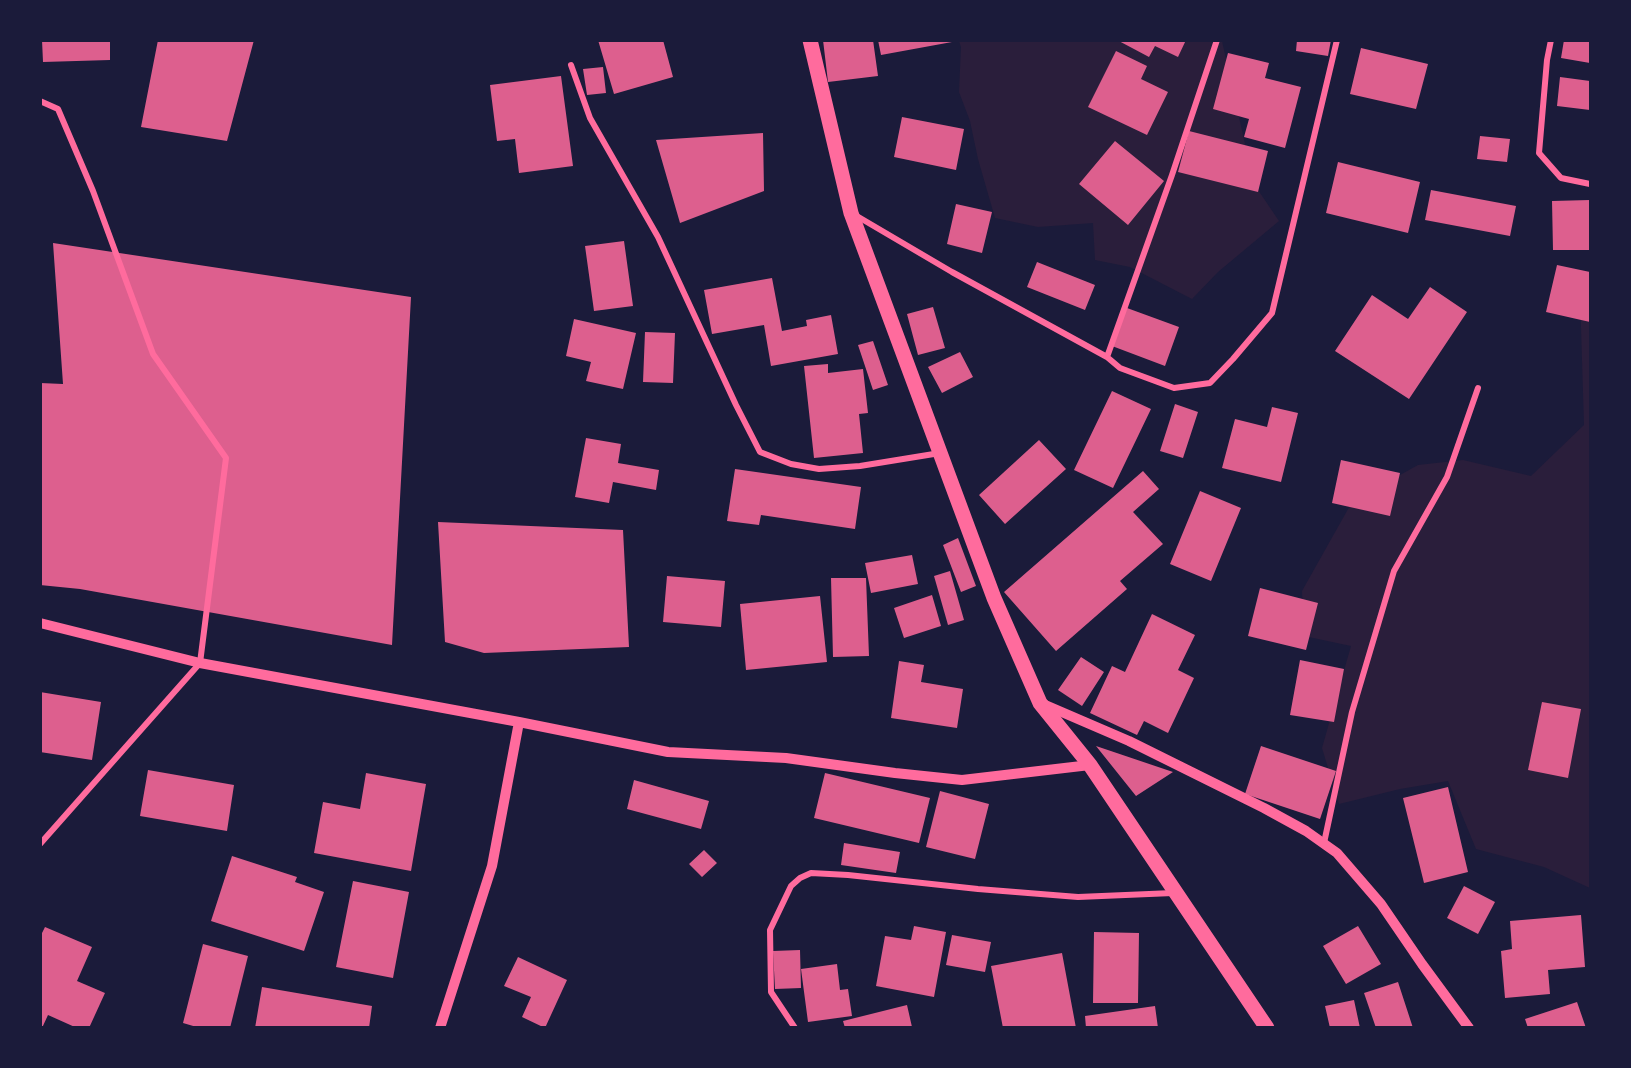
<!DOCTYPE html>
<html>
<head>
<meta charset="utf-8">
<style>
  body { margin:0 }
  #map { position:relative; width:1631px; height:1068px; overflow:hidden; background:#1b1b3a; font-family:"Space Grotesk",sans-serif }
  canvas { display:block }
  .frame { position:absolute; inset:0; border:42px solid #1b1b3a; pointer-events:none }
</style>
</head>
<body>
<div id="map">
<canvas width="1631" height="1068"></canvas>
<div class="frame"></div>
</div>
<script>
const ctx = document.querySelector('canvas').getContext('2d');
ctx.lineJoin = 'round';
function fillPath(path, color) {
  ctx.fillStyle = color;
  ctx.fill(path, 'evenodd');
}
function poly(rows) {
  const path = new Path2D();
  for (const r of rows) {
    path.moveTo(r[0], r[1]);
    for (let i = 2; i < r.length; i += 2) path.lineTo(r[i], r[i + 1]);
  }
  return path;
}
function strokePath(path, color, width, dash) {
  ctx.strokeStyle = color;
  ctx.lineWidth = width;
  ctx.lineCap = dash ? 'butt' : 'round';
  ctx.setLineDash(dash || []);
  ctx.stroke(path);
}
fillPath(poly([
  [959,41,1222,41,1254,184,1279,221,1218,272,1192,299,1130,267,1095,260,1093,223,1038,227,995,218,978,159,970,121,959,92,961,47],
  [1590,294,1590,888,1544,867,1476,849,1448,781,1400,789,1339,804,1322,748,1351,646,1304,636,1302,591,1352,502,1418,465,1463,460,1531,476,1584,425,1580,295]
]), '#2a1e3b');
fillPath(poly([
  [42,40,110,40,110,60,43,62],
  [158,40,254,40,227,141,141,127],
  [598,40,663,40,673,77,614,94],
  [823,40,873,40,878,76,828,82],
  [878,40,952,40,952,42,881,55],
  [1117,40,1186,40,1178,57,1155,46,1149,57],
  [1297,40,1331,40,1328,56,1296,51],
  [1564,40,1590,40,1590,63,1561,58],
  [1361,48,1428,64,1416,109,1350,94],
  [1116,51,1147,66,1141,79,1168,92,1147,135,1088,107],
  [1228,53,1269,63,1265,78,1301,87,1285,148,1244,137,1249,119,1213,109],
  [603,67,606,93,587,95,583,69],
  [561,76,573,166,519,173,515,139,497,141,490,85],
  [1560,77,1590,81,1590,110,1557,106],
  [902,117,964,129,956,170,894,157],
  [1189,131,1268,151,1258,192,1178,172],
  [763,133,764,191,680,223,656,140],
  [1480,136,1510,139,1507,162,1477,159],
  [1115,141,1164,181,1128,225,1079,184],
  [1338,162,1420,182,1408,233,1326,213],
  [1431,190,1516,206,1510,236,1425,220],
  [1590,200,1590,250,1553,250,1552,201],
  [956,204,992,212,982,253,947,244],
  [624,241,633,306,594,311,585,246],
  [53,243,411,297,392,645,80,589,40,585,40,383,63,384],
  [1037,262,1095,285,1085,310,1027,287],
  [1557,265,1590,272,1590,322,1546,312],
  [772,278,782,331,807,326,806,320,831,315,838,354,771,366,764,325,712,334,704,290],
  [1430,287,1467,312,1409,399,1335,351,1372,295,1408,319],
  [933,307,945,348,918,355,907,314],
  [1127,308,1179,327,1165,366,1112,346],
  [574,319,636,333,623,389,586,381,591,362,566,356],
  [645,332,675,333,673,383,643,382],
  [873,341,888,385,873,390,858,345],
  [960,352,973,377,942,393,928,367],
  [828,364,828,373,863,369,868,413,859,414,863,453,814,458,804,366],
  [1112,391,1151,409,1113,488,1074,470],
  [1175,404,1198,412,1183,458,1160,451],
  [1272,407,1298,413,1281,482,1222,468,1235,419,1267,427],
  [586,438,621,444,618,463,659,470,656,490,613,482,609,503,575,497],
  [1039,440,1066,469,1005,524,979,495],
  [1341,460,1400,473,1390,516,1332,503],
  [735,469,861,487,855,529,761,515,759,525,727,521],
  [1143,471,1159,489,1133,512,1163,544,1120,581,1127,589,1056,651,1004,592],
  [1200,491,1241,508,1211,581,1170,564],
  [438,522,623,530,629,647,484,653,445,642],
  [958,538,976,586,961,592,943,545],
  [912,555,918,584,871,593,865,563],
  [950,571,964,620,948,625,934,576],
  [667,576,725,581,721,627,663,622],
  [831,578,866,578,869,656,833,657],
  [1260,588,1318,603,1306,650,1248,636],
  [932,595,941,626,904,638,894,608],
  [820,596,827,662,746,670,740,604],
  [1152,614,1195,635,1178,670,1194,678,1168,733,1144,721,1137,735,1090,713,1112,666,1125,672],
  [1081,657,1104,672,1082,706,1058,690],
  [1300,660,1344,669,1334,722,1290,715],
  [899,661,924,665,921,682,963,689,957,728,891,718],
  [40,692,101,702,92,760,40,752],
  [1542,702,1581,709,1568,778,1528,770],
  [1096,746,1173,772,1136,796],
  [1261,746,1336,771,1320,819,1245,794],
  [148,770,234,785,227,831,140,816],
  [366,773,426,784,411,871,314,853,323,802,360,809],
  [825,773,930,798,919,843,814,818],
  [634,780,709,801,701,829,627,809],
  [1448,787,1468,872,1424,883,1403,798],
  [940,791,989,804,975,859,926,847],
  [844,843,900,852,896,873,841,865],
  [704,850,717,863,702,877,689,864],
  [232,856,297,877,295,882,324,892,304,951,211,921],
  [353,881,409,892,393,978,336,967],
  [1464,886,1495,902,1478,934,1447,918],
  [1581,915,1585,967,1548,970,1550,994,1505,998,1501,951,1512,949,1510,921],
  [914,926,946,932,934,997,876,986,885,936,911,940],
  [1358,926,1381,964,1346,984,1323,946],
  [45,927,92,947,77,981,105,993,89,1028,77,1028,48,1015,42,1028,40,1028,40,937],
  [1094,932,1139,933,1138,1003,1093,1003],
  [952,935,991,942,985,972,946,965],
  [203,944,248,956,230,1028,200,1028,183,1023],
  [800,950,801,988,775,989,773,951],
  [1062,953,1076,1028,1003,1028,991,966],
  [518,957,567,980,545,1028,522,1017,531,997,504,986],
  [837,964,840,990,848,989,852,1016,808,1022,801,969],
  [1398,982,1413,1028,1376,1028,1364,993],
  [262,987,372,1006,369,1028,255,1028],
  [1354,1000,1360,1028,1330,1028,1325,1006],
  [1577,1002,1586,1028,1528,1028,1525,1019],
  [907,1005,912,1027,845,1028,843,1021],
  [1155,1006,1158,1028,1086,1028,1085,1016]
]), '#dd5f8e');
strokePath(poly([
  [1551,40,1547,60,1539,153,1561,178,1590,184],
  [571,65,590,118,658,237,736,405,760,452,791,464,819,469,860,466,940,453],
  [40,101,58,109,93,191,153,354,226,458,200,663,40,844],
  [855,215,952,272,1107,357,1120,368,1174,388,1210,383,1233,359,1272,313,1337,40],
  [1107,357,1172,175,1217,40],
  [1324,843,1352,712,1394,571,1447,477,1478,388],
  [795,1028,771,992,770,930,791,886,800,878,811,873,848,875,978,889,1078,897,1173,893]
]), '#ff6b9d', 6);
strokePath(poly([
  [40,623,200,663,519,722],
  [1043,704,1129,741,1264,808,1306,831,1337,853,1381,904,1422,964,1469,1028],
  [440,1028,492,866,519,722,668,752,786,758,895,773,962,780,1090,765]
]), '#ff6b9d', 10);
strokePath(poly([
  [810,40,851,213,994,598,1040,703,1090,765,1267,1028]
]), '#ff6b9d', 15);
</script>
</body>
</html>
